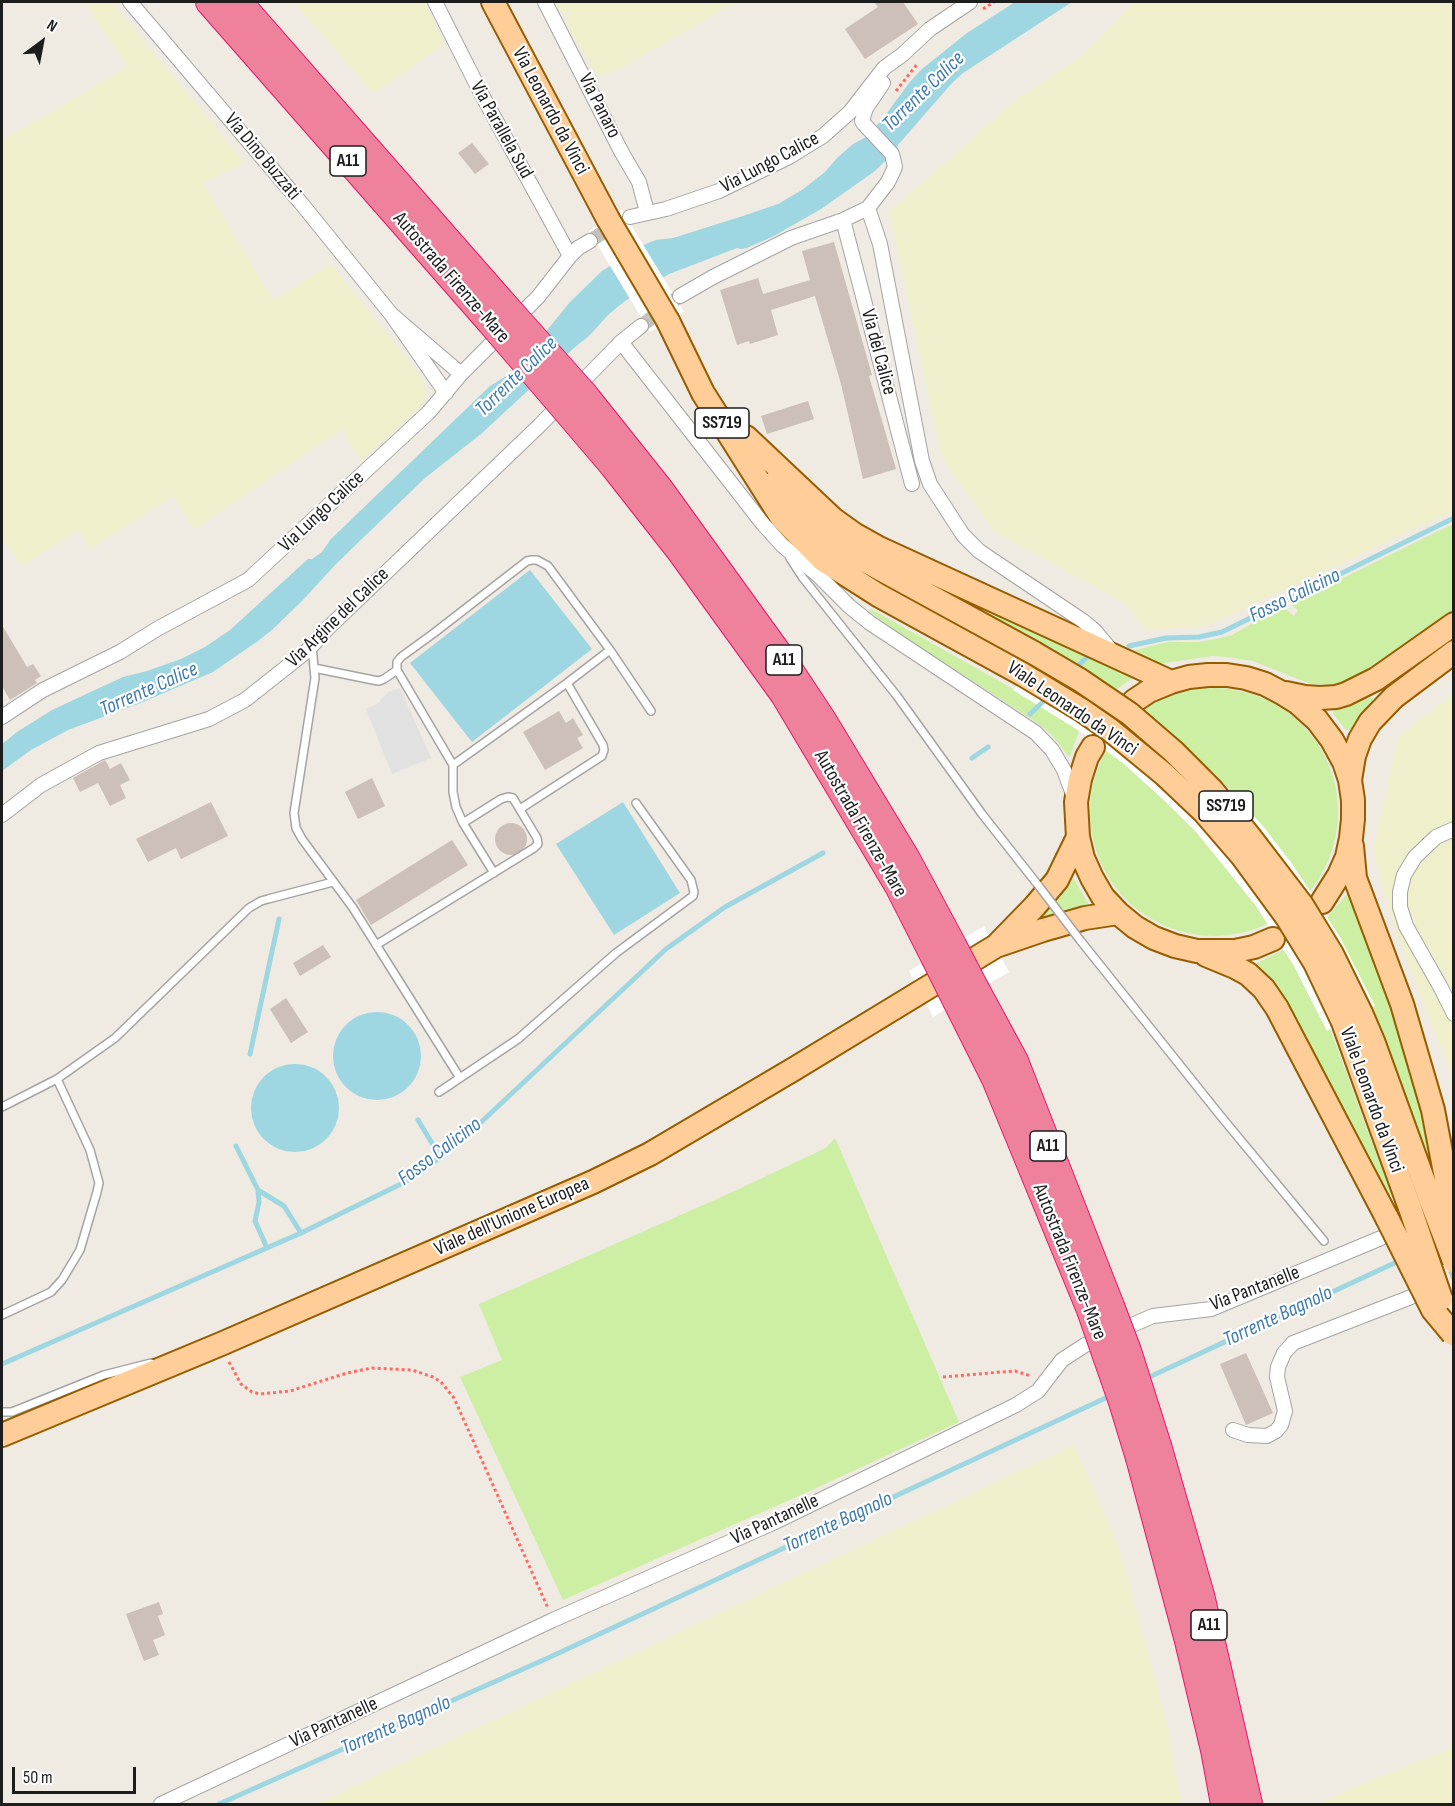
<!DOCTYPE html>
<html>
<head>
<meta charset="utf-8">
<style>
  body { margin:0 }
  #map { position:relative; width:1455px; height:1806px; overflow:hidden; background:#efeae2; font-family:"Sofia Sans Condensed",sans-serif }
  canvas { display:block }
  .frame { position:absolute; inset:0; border:3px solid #1d1d1d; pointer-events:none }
  .north { position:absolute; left:12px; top:12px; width:60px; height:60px; -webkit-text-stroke:4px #fff; paint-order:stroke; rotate:32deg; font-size:16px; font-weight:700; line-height:24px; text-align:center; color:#1d1d1d }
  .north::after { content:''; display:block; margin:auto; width:21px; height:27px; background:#1d1d1d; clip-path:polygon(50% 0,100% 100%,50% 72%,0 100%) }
  .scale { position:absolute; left:12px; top:1767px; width:124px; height:27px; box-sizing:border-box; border:3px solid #1d1d1d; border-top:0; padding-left:8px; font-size:18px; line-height:21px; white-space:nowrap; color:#1d1d1d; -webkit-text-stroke:4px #fff; paint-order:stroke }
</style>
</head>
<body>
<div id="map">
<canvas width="1455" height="1806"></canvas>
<div class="frame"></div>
<div class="north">N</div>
<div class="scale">50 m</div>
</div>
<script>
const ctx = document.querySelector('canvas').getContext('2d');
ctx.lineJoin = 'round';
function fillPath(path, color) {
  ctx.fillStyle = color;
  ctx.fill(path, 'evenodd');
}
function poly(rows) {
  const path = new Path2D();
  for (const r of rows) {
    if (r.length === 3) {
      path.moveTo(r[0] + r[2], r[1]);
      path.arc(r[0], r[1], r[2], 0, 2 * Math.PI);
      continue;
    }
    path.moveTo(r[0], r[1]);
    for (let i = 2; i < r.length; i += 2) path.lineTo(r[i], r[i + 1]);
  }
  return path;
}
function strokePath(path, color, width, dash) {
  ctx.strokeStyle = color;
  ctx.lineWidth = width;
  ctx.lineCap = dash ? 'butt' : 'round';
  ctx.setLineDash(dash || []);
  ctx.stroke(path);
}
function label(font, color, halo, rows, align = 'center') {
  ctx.font = font + ' "Sofia Sans Condensed",sans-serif';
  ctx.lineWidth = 4.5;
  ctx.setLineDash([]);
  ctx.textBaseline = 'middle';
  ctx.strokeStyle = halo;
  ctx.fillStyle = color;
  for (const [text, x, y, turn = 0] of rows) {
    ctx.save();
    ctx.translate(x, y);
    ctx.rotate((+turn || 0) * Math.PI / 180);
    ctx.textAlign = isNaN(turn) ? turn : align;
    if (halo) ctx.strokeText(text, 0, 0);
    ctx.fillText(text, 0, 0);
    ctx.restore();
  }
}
fillPath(poly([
  [84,2,111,2,245,163,203,183,273,300,331,264,422,378,425,389,425,397,421,406,361,461,342,429,195,529,173,496,90,549,78,530,22,566,2,537,2,140,128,67],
  [294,2,425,2,444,44,377,92,372,92],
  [555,2,737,2,615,71,604,75,597,75,567,26,565,20,573,11,563,16],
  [1135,2,1454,2,1453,511,1207,626,1146,630,1126,604,995,532,942,458,889,211,952,157,1014,101,1079,58],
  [1453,693,1453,1079,1393,924,1373,850,1398,737],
  [1074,1445,1120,1550,1166,1720,1181,1804,317,1804],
  [1453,1748,1453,1804,1318,1804,1361,1784]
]), '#eff0cb');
fillPath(poly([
  [1453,524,1453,610,1378,664,1350,681,1329,685,1311,684,1253,661,1226,657,1212,656,1158,664,1128,652,1168,642,1199,642,1221,638,1232,635,1282,606,1294,616,1298,610,1291,605,1294,602],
  [900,567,1134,677,1103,699,1079,731,1070,756,1068,756,1051,734,1036,722,891,628,869,611,871,609,1013,689,1039,643,940,591],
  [1214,812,124],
  [1370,697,1373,698,1372,701,1360,714,1350,730,1346,730,1333,713,1334,709,1350,706],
  [1072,879,1074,879,1090,907,1041,918],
  [1348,893,1390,997,1421,1107,1435,1174,1433,1174,1428,1161,1385,1040,1371,1007,1330,1029,1390,1191,1391,1195,1388,1196,1253,965,1297,943,1322,924],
  [835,1138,959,1422,801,1495,563,1600,460,1377,502,1360,479,1304,726,1195,826,1148]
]), '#ccefa3');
fillPath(poly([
  [400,688,431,758,392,774,366,709,377,704,388,692]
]), '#e1e1e1');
fillPath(poly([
  [1015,2,1072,2,963,73,952,83,898,145,896,150,875,171,821,209,774,236,747,248,741,249,737,248,669,274,625,301,609,314,589,336,575,347,481,434,425,478,336,564,302,601,272,630,258,641,213,672,138,704,68,730,31,750,2,771,2,744,17,732,52,710,123,677,147,671,181,659,205,647,230,630,308,559,312,559,322,552,331,539,490,386,513,372,570,302,602,271,646,244,656,240,673,238,743,216,778,204,802,190,825,172,837,158,853,144,866,137,881,121,909,83,922,69,967,33],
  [530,570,592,649,472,742,410,663],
  [623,802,680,893,614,935,556,844],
  [377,1056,44],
  [295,1108,44]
]), '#9ed6e1');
fillPath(poly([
  [622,210,684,312,650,332,589,231],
  [1039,643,1102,681,1159,724,1215,774,1263,826,1293,865,1340,937,1375,1006,1327,1031,1294,966,1256,906,1197,833,1167,803,1124,764,1081,732,1013,690],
  [984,926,1009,972,933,1017,909,971]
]), '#fff');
strokePath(poly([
  [1129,646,1166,638,1199,637,1222,632,1454,518],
  [1074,670,1088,656],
  [1030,714,1049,696],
  [972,758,988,747],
  [250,1054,279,919],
  [418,1120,441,1158],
  [236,1146,258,1190,284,1206,301,1233],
  [258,1190,259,1202,255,1221,267,1248],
  [2,1364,301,1233,403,1183,421,1172,461,1141,666,949,725,907,823,853],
  [1145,1379,1403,1259],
  [219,1804,548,1658,1112,1395]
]), '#9ed6e1', 5);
fillPath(poly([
  [874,2,903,2,918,24,865,59,845,29,878,7],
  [472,143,489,164,475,174,458,153],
  [834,242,872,375,869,376,896,469,863,479,841,384,815,296,771,310,778,335,750,344,749,341,737,345,720,290,758,278,763,294,810,280,802,251],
  [808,401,814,419,767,434,761,416],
  [2,625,27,667,33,664,41,676,35,680,37,683,10,700,2,686],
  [559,711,566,723,573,718,583,735,577,738,583,748,545,770,523,732],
  [105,760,110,769,121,763,130,780,120,785,126,798,110,806,98,783,80,792,73,778],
  [372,778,385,806,358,819,345,792],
  [211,802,228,836,181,859,176,848,148,862,136,839],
  [511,839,16],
  [452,840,468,865,371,925,356,900],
  [323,945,331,957,300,976,293,963],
  [286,998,308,1032,291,1043,270,1009],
  [1246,1353,1273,1413,1246,1425,1220,1364],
  [159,1602,163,1614,158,1616,165,1635,153,1640,159,1655,144,1661,126,1614]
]), '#ccc0b8');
strokePath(poly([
  [590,241,617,223],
  [641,326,680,296],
  [1432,1287,1454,1277]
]), '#c5c1bb', 14, [14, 7]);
const lane = poly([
  [790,558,803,578,897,696,982,814,1038,885],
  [312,646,315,678,294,813,296,828,302,839,353,908,460,1078],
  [610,650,651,711],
  [314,668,373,680,379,681,384,679,397,670,397,662,401,657,434,633,527,561,532,560,537,560,548,566,610,650,567,683,453,765,397,670],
  [453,765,453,792,456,807,463,823,494,873],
  [520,809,602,756,604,750,603,745,567,683],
  [1080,940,1219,1114,1324,1241],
  [376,945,534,848,538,844,537,838,513,798,508,797,501,799,463,823],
  [439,1092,518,1039,616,953,693,896,694,892,691,880,636,803],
  [2,1107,57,1079,115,1038,249,908,261,901,268,899,333,882],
  [2,1315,51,1292,62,1280,80,1250,97,1192,99,1183,90,1150,57,1079],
  [2,1412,12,1412,104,1375,151,1363]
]);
const street = poly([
  [130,2,301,203,391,314],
  [435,2,482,95,570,256],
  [545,2,622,153,639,182,647,212],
  [868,208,880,244,922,461,930,484,963,535,979,551,1083,621,1094,630,1110,649],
  [630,217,666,209,719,191,789,157,823,136,850,112,884,68,902,55,930,29,970,2],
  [843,220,912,484],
  [680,296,713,277,791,238,843,220,868,208,888,182,895,167,892,154,864,124,862,121,866,108,883,83],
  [621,342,763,524,782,545,818,575,849,606,870,623,1036,733,1052,750,1064,770,1074,797],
  [446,393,391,314,461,374],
  [2,717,43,690,120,652,157,629,248,580,429,412,461,374,538,297,570,256,578,248,590,241],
  [2,815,41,785,99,753,209,719,245,700,307,651,327,629,540,425,621,342,641,326],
  [1454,829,1436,837,1415,857,1404,875,1400,892,1400,907,1406,926,1441,988,1454,1014],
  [1233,1430,1248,1435,1267,1436,1276,1431,1281,1425,1285,1411,1277,1377,1278,1367,1284,1353,1293,1343,1411,1297],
  [161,1804,553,1620,775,1522,1016,1405,1038,1391,1062,1360,1085,1345,1153,1316,1211,1309,1381,1238]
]);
const primary = poly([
  [493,2,608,219],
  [668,321,703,393,782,518,823,560,878,595,1022,674],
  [746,437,833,519,854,534,879,548,1171,682],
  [775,482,785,496,809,523,840,547,1034,653],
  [1286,693,1305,697,1320,698,1336,697,1346,694,1376,679,1454,624],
  [1134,701,1149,691,1171,682,1189,677,1208,675,1227,675,1246,678,1265,684,1282,693,1298,703,1317,720,1332,740,1344,762,1350,780,1353,800,1353,819,1351,838,1347,857,1339,875,1322,902],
  [1093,747,1087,757,1080,779,1076,802,1078,837,1083,858,1092,878,1103,897,1118,913,1135,927,1154,938,1175,946,1197,951,1235,951,1254,947,1273,939],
  [1350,780,1354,756,1360,739,1370,722,1394,697,1454,652],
  [1352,846,1355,878,1402,1004,1421,1069,1433,1110,1449,1194],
  [999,943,1035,906,1057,880,1078,837],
  [1206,955,1235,967,1248,974,1264,989,1277,1008,1387,1218],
  [1361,1013,1373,1041,1431,1201],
  [1343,1022,1410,1208],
  [2,1435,221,1344,593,1182,650,1154,794,1069,996,946,1043,930,1085,918,1118,913]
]);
const highway = poly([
  [209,2,488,320],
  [239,2,503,303],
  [585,395,660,489,782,658,823,720,907,859,953,945],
  [567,412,613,466,679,550,784,695,898,886,934,957],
  [977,991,1015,1061,1111,1306],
  [957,1003,995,1079,1090,1310],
  [1159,1449,1201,1595,1249,1804],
  [1139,1458,1188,1641,1214,1750,1224,1804]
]);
strokePath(lane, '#a4a4a4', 10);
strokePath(street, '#a4a4a4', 16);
strokePath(primary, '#965d00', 26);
strokePath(highway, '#e81468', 28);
strokePath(poly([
  [983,9,994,2],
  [896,91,918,63],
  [229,1362,241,1384,252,1392,260,1394,290,1391,347,1373,372,1368,412,1370,433,1377,441,1382,454,1398,548,1608],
  [943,1377,1001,1372,1015,1371,1031,1376]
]), '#ff6b63', 3, [3, 3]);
strokePath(lane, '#fff', 7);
strokePath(street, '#fff', 14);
strokePath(primary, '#ffcd97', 22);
strokePath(highway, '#ee829c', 26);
const laneBridge = poly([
  [1038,885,1080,940]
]);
const primaryBridge = poly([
  [608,219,668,321],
  [1034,653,1080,680,1130,714,1173,751,1212,790,1250,837,1302,905,1332,954,1361,1013],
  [1022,674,1083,711,1109,729,1165,775,1204,812,1242,856,1286,916,1315,963,1343,1022],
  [1449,1194,1454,1223],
  [1431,1201,1454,1261],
  [1410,1208,1441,1299],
  [1387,1218,1433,1310,1453,1334]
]);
const highwayBridge = poly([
  [503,303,585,395],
  [488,320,567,412],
  [953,945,977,991],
  [934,957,957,1003],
  [1111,1306,1128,1351,1159,1449],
  [1090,1310,1122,1402,1139,1458]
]);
strokePath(laneBridge, '#a4a4a4', 10, []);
strokePath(primaryBridge, '#965d00', 26, []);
strokePath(highwayBridge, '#e81468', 28, []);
strokePath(laneBridge, '#fff', 7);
strokePath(primaryBridge, '#ffcd97', 22);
strokePath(highwayBridge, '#ee829c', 26);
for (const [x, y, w] of [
  [348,161,36],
  [722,423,54],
  [784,660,36],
  [1226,806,54],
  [1048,1146,36],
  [1209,1625,36]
]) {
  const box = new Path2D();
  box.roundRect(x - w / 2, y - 15, w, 30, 4.5);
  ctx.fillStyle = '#fff';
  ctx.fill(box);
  strokePath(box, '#1d1d1d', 1.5);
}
label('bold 18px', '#1d1d1d', null, [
  ["A11",348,161],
  ["SS719",722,423],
  ["A11",784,660],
  ["SS719",1226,806],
  ["A11",1048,1146],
  ["A11",1209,1625]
]);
label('20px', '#1d1d1d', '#fff', [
  ["Via Panaro",599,106,63],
  ["Via Leonardo da Vinci",550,111,62],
  ["Via Parallela Sud",501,130,61],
  ["Via Dino Buzzati",262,157,50],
  ["Via Lungo Calice",770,163,-28],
  ["Autostrada Firenze-Mare",451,278,49],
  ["Via del Calice",878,352,75],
  ["Via Lungo Calice",322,512,-43],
  ["Via Argine del Calice",338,618,-44],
  ["Viale Leonardo da Vinci",1072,709,34],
  ["Autostrada Firenze-Mare",860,824,60],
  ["Viale Leonardo da Vinci",1371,1100,70],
  ["Viale dell'Unione Europea",512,1217,-24],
  ["Autostrada Firenze-Mare",1069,1262,68],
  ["Via Pantanelle",1255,1289,-21],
  ["Via Pantanelle",775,1520,-25],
  ["Via Pantanelle",334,1723,-25]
]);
label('italic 21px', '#3f7bad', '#fff', [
  ["Torrente Calice",924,92,-44],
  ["Torrente Calice",517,377,-44],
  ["Fosso Calicino",1295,596,-26],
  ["Torrente Calice",149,690,-24],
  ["Fosso Calicino",440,1152,-37],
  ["Torrente Bagnolo",1278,1317,-25],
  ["Torrente Bagnolo",838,1523,-25],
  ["Torrente Bagnolo",396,1726,-24]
]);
</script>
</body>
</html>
